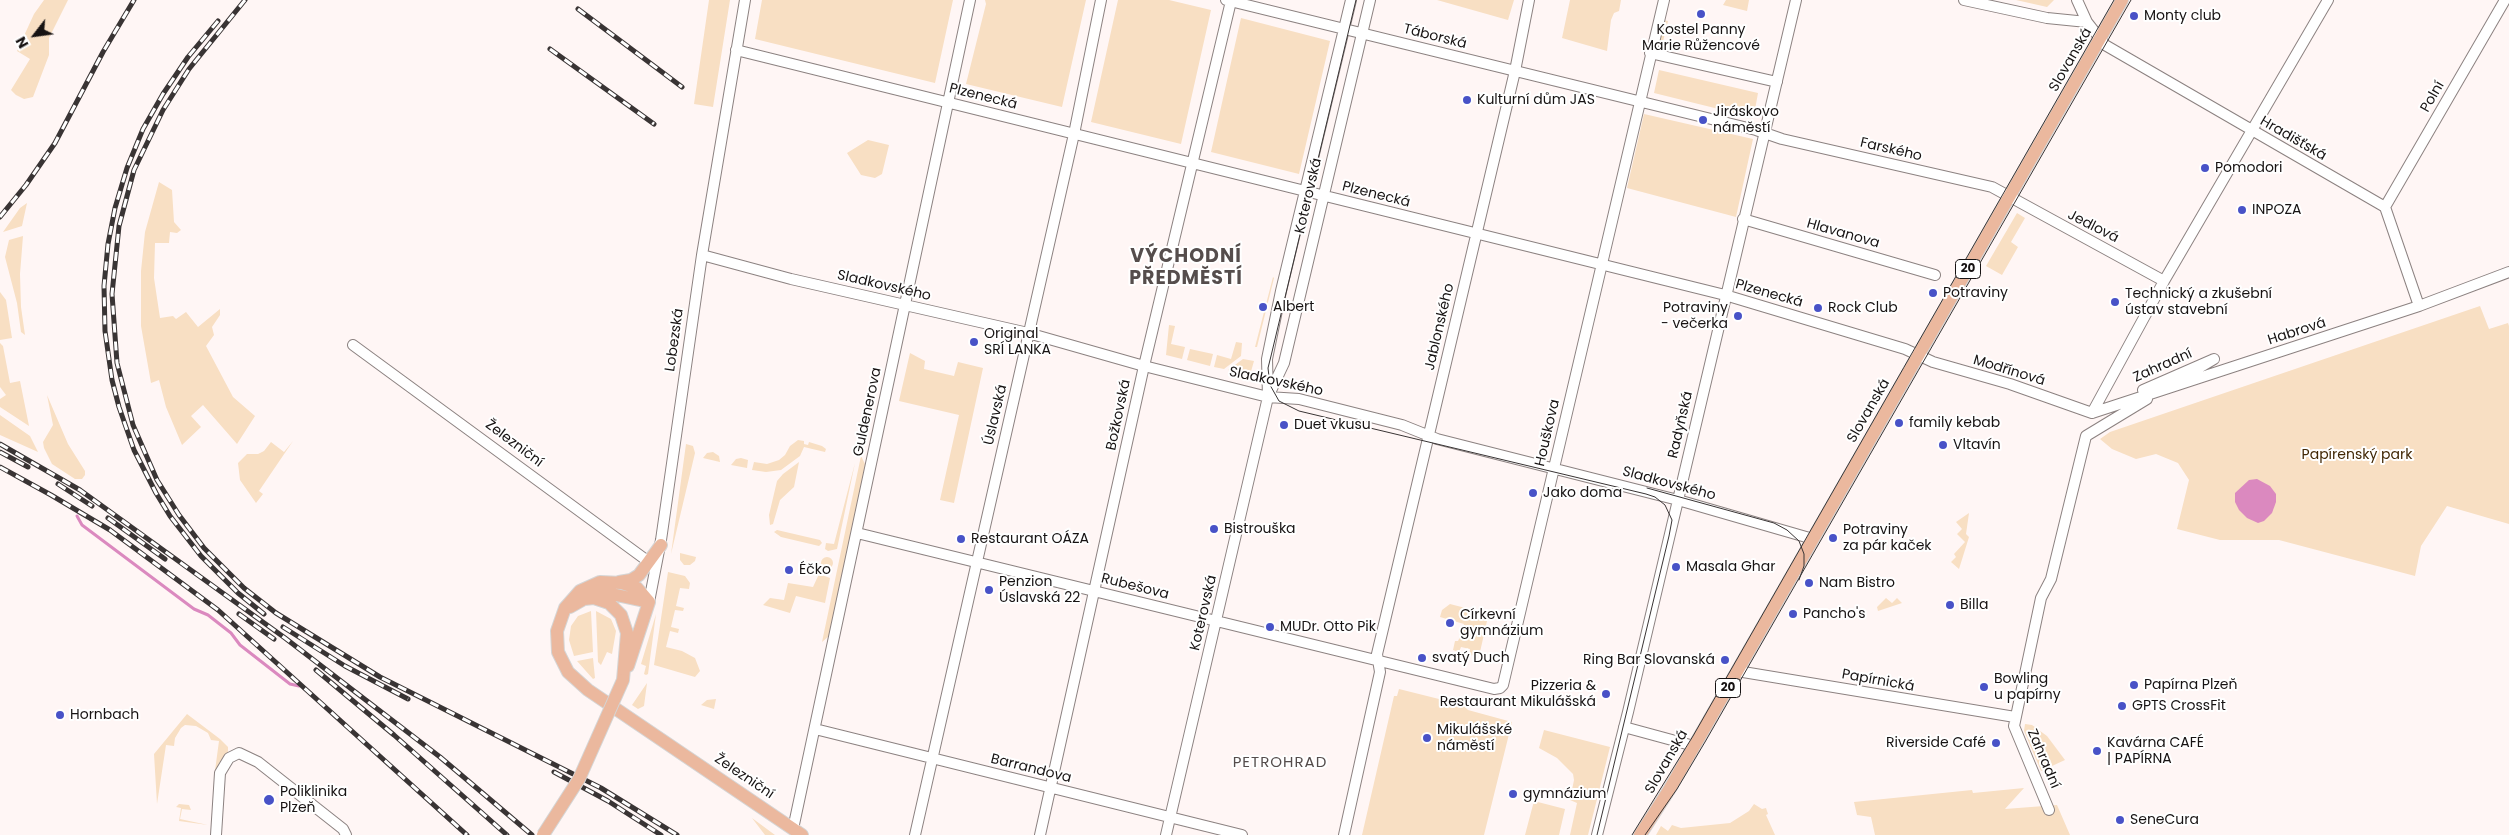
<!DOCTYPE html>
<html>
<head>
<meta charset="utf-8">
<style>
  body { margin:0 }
  #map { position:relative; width:2509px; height:835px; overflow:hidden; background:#fff6f5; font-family:Poppins,sans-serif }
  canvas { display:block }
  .north { position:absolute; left:10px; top:10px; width:50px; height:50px; -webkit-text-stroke:4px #fff; paint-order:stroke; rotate:240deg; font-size:14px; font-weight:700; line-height:20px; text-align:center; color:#171313 }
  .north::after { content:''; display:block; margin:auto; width:18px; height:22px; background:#171313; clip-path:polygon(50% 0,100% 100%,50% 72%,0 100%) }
</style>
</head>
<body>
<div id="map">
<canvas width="2509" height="835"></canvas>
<div class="north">N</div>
</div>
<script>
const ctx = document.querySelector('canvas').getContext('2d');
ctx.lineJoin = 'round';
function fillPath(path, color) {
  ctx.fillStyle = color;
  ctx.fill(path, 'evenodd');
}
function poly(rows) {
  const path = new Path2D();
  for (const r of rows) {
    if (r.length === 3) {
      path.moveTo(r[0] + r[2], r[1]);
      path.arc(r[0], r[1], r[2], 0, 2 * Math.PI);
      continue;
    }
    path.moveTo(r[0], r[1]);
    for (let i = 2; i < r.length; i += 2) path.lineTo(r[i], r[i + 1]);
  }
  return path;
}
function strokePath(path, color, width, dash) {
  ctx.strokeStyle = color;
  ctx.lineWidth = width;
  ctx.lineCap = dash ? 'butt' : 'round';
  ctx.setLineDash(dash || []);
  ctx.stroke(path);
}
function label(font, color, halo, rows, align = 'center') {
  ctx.font = font + ' Poppins,sans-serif';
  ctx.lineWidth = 4;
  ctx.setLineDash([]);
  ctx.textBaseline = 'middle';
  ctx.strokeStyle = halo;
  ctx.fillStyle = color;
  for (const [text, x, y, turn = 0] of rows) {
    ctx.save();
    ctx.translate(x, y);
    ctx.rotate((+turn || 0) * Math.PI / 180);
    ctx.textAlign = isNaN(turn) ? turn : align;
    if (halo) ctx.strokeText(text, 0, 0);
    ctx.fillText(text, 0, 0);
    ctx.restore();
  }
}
fillPath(poly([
  [44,0,68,0,49,38,49,55,33,97,24,99,16,95,11,90,30,59,17,51,34,14],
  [709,0,730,0,713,107,694,104],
  [762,0,953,0,935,83,755,39],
  [985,0,1086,0,1062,107,966,84,986,4],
  [1118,0,1169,0,1211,10,1181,144,1091,122],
  [1437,0,1514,0,1508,20],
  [1570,0,1621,0,1619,11,1614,13,1611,20,1607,51,1562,38],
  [1726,0,1749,0,1747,11,1723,5],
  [2016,0,2054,0,2047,7],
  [1241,18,1330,41,1299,174,1211,152],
  [1663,20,1668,21,1661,50,1658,46],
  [1659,70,1758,93,1754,115,1751,117,1654,93],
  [1644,114,1753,139,1736,217,1627,188],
  [868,140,889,145,882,174,875,178,861,175,847,153],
  [159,182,172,190,174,222,181,230,177,233,170,232,169,243,155,243,154,278,160,318,173,316,176,319,186,312,198,327,220,309,220,315,212,327,214,335,206,346,233,397,255,416,237,444,203,405,191,416,201,427,182,445,166,407,159,380,151,383,141,326,141,271,145,232],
  [27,203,22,226,3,232,20,208],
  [2017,213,2025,218,2011,242,2018,247,2002,275,1986,266],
  [23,236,20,274,21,307,25,335,21,332,17,303,5,257,9,240],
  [1273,277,1274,278,1257,347,1255,347],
  [0,292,6,300,12,338,0,340],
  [2480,306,2489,329,2508,323,2509,326,2509,524,2447,506,2421,546,2415,576,2279,540,2220,540,2177,529,2189,480,2178,463,2156,454,2136,459,2112,449,2100,439,2110,432],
  [1169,325,1175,326,1171,344,1185,347,1182,359,1166,355],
  [1236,342,1242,343,1241,356,1224,369,1214,367,1217,355,1231,359],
  [0,343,3,346,10,383,20,381,29,426,0,407,0,399,6,395,0,387],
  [1190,349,1213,354,1210,366,1187,360],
  [910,353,925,361,924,369,954,376,958,362,983,368,954,503,940,500,959,415,899,401],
  [1243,359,1254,361,1250,375,1228,370],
  [47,395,68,444,85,471,85,475,82,479,75,479,52,464,44,448,43,442,53,425],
  [0,415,30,436,38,452,0,435],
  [798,440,804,441,804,444,808,445,809,442,822,446,826,449,825,452,804,447,800,456,781,470,766,472,752,470,754,462,767,464,779,460,785,455,790,446],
  [293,441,259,491,263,494,256,503,240,480,238,463,247,454,258,454,264,451,271,442,284,452],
  [686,444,693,446,695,453,671,554],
  [713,452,719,456,720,462,703,458,707,453],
  [861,456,865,464,864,471,829,636,822,642],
  [741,458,748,460,747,468,731,465,736,459],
  [799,462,794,487,780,500,773,524,770,525,769,515,777,481,783,474],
  [855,463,837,549,828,551,825,549,826,543,834,544],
  [1969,513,1966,534,1969,537,1959,569,1951,562,1956,557,1954,554,1965,542,1957,534,1962,529,1956,522],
  [777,530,820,540,822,543,819,546,781,537,774,532],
  [680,553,696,557,695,561,690,565,684,565,680,560],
  [827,563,6],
  [668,572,685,576,690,583,689,589,680,588,676,606,684,608,683,611,675,610,671,627,679,629,678,633,670,631,666,647,682,651,695,658,700,671,695,677,654,665],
  [819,574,830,578,825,603,796,596,790,613,763,605,770,598,784,600,788,583,813,587],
  [1886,598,1892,603,1897,598,1902,603,1878,611,1877,607],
  [1450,604,1477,611,1475,618,1487,621,1480,652,1478,651,1476,656,1470,655,1470,649,1461,647,1459,652,1453,650,1455,641,1458,641,1460,637,1464,624,1440,617,1442,610],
  [591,611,593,652,574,656,569,640,571,626,578,616],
  [596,611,611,619,616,631,612,654,607,652,601,665,598,662],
  [656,614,648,674,646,675,644,674,646,666,641,664],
  [593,658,595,678,593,679,577,661],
  [647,683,644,706,638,709,632,705],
  [1399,689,1463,705,1468,710,1512,722,1484,835,1362,835,1394,696,1397,696],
  [716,699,714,709,701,705,707,700],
  [187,714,220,739,228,747,228,752,219,763,214,778,219,741,211,740,208,733,196,726,185,725,181,728,175,738,174,746,166,745,157,804,154,754],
  [2025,724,2032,725,2047,736,2065,760,2041,771,2024,731],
  [1544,730,1610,747,1588,835,1570,835,1577,803,1570,800,1574,780,1573,774,1557,758,1539,748],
  [2024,788,2005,809,2057,805,2070,835,1875,835,1871,817,1857,815,1854,802,1972,790,1973,793],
  [1534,801,1565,809,1559,835,1525,835],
  [179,804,189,805,191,810,182,809,180,819,208,825,179,821,181,808,176,807],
  [1754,804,1762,809,1766,808,1768,814,1766,815,1775,835,1656,835,1661,826,1668,831,1672,825,1681,828,1730,823,1749,811],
  [752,818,775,835,765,835]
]), '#f8dfc3');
fillPath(poly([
  [2257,479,2270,486,2276,494,2276,502,2272,513,2264,521,2258,523,2247,518,2239,510,2235,502,2235,493,2249,480]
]), '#db89bf');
strokePath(poly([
  [77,516,82,525,194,609,208,615,231,633,240,645,290,684,299,686]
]), '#db89bf', 3);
const minor = poly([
  [1226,0,1756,130,1782,139,1992,187,2164,281],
  [1964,0,2047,18,2087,22],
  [2077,0,2087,22,2105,45,2385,207,2419,306],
  [736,50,1725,295,1905,349,1933,362,2010,384,2092,413,2419,306,2509,272],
  [1650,53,1777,82],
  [2385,207,2505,0],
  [1743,219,1935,275],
  [702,255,791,279,1028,333,1144,366,1268,397,1299,399,1402,425,1437,439,1678,500,1813,539],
  [353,345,653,565],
  [2143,390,2214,359,2177,381],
  [1268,397,1267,359,1281,291,1351,0],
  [2095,411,2092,413,2164,281,2328,0],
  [857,533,1494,689,1500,688,1503,685,1664,0],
  [649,602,661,540,702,255,745,0],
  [1737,671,2015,717],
  [1624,727,1694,746],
  [815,729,1242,835],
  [2049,810,2014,726,2041,598,2051,579,2086,436,2147,399],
  [793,829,970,0],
  [216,835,220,773,229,758,239,753,258,762,343,829,346,835],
  [915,835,1074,134,1101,0],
  [1040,835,1144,366,1231,1],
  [1166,835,1268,397,1284,363,1370,0],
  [1344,835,1380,672,1377,654,1515,71,1529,0],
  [1597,835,1628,712,1796,0]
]);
const major = poly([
  [619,582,631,580,639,575,661,545],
  [591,594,607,593,649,602],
  [649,602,637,588,622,583,600,582,580,591,565,608,557,631,558,652,568,672,588,690,802,835],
  [570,607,584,599,594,598,609,603,621,615,627,633,623,680],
  [628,666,649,602],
  [1640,835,1669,790,2122,0]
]);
strokePath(minor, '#8c8281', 12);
strokePath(major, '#d5d5d5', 14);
strokePath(minor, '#fff', 10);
strokePath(major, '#ebb89e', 12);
strokePath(poly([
  [1356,0,1271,356,1268,368,1270,385,1279,401,1299,411,1646,494,1655,497,1665,505,1672,520,1669,536,1597,835],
  [1647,488,1774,523,1787,530,1799,541,1804,554,1804,566,1799,580],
  [1632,835,1693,736,2114,0],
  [1645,835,1677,789,1705,742,2131,0]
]), '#393434', 1);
const rail = poly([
  [245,0,189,69,163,110,134,170,119,226,112,294,117,363,133,425,157,480,179,515,204,548,244,588,276,613,380,677,601,788,677,835],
  [578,9,682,87],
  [218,21,188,57,163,94,143,129,127,168,115,208,108,244,104,286,105,331,112,380,119,407,134,450,156,493,170,516,201,556,238,593,264,614],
  [550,49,654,124],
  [0,217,26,185,55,143,103,52,134,0],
  [0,444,80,490,285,638,440,757,532,835],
  [0,452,28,467],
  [0,467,51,495,110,530,218,610,467,835],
  [58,484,92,506],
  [108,518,165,559],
  [239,614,274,639],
  [283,627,345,666,408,699],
  [316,670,394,735,507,835],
  [554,772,608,801,661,835]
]);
strokePath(rail, '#393434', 5);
strokePath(rail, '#fff', 3, [9]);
const majorBridge = poly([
  [543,835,579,779,623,680]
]);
strokePath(majorBridge, '#d5d5d5', 14, []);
strokePath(majorBridge, '#ebb89e', 12);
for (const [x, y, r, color] of [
  [1701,14,5,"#4852c7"],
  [2134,16,5,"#4852c7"],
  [1467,100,5,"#4852c7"],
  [1703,120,5,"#4852c7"],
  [2205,168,5,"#4852c7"],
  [2242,210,5,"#4852c7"],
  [1933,293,5,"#4852c7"],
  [2115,302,5,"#4852c7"],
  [1263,307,5,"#4852c7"],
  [1818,308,5,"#4852c7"],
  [1738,316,5,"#4852c7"],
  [974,342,5,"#4852c7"],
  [1899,423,5,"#4852c7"],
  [1284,425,5,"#4852c7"],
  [1943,445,5,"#4852c7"],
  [1533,493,5,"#4852c7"],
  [1214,529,5,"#4852c7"],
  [1833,538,5,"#4852c7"],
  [961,539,5,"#4852c7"],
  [1676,567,5,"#4852c7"],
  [789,570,5,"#4852c7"],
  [1809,583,5,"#4852c7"],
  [989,590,5,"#4852c7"],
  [1950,605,5,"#4852c7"],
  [1793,614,5,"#4852c7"],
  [1450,623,5,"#4852c7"],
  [1270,627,5,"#4852c7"],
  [1422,658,5,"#4852c7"],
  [1725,660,5,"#4852c7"],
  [2134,685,5,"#4852c7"],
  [1984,687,5,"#4852c7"],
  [1606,694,5,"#4852c7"],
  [2122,706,5,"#4852c7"],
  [60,715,5,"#4852c7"],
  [1427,738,5,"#4852c7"],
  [1996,743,5,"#4852c7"],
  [2097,751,5,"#4852c7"],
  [1513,794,5,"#4852c7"],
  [269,800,6,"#4852c7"],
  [2120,820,5,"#4852c7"]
]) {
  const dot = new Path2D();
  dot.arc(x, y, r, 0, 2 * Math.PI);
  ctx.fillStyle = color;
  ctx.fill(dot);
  strokePath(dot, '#fff', 2);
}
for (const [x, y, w] of [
  [1968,269,25],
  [1728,688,25]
]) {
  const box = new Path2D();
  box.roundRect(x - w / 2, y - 9.5, w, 19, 4);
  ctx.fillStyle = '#fff';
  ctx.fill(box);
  strokePath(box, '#171313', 1);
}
label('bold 12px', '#171313', null, [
  ["20",1968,269],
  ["20",1728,688]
]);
label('14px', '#171313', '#fff', [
  ["Monty club",2144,16],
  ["Kostel Panny",1701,30,"center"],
  ["Marie Růžencové",1701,46,"center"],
  ["Kulturní dům JAS",1477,100],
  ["Jiráskovo",1713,112],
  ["náměstí",1713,128],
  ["Pomodori",2215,168],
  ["INPOZA",2252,210],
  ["Potraviny",1943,293],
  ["Technický a zkušební",2125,294],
  ["ústav stavební",2125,310],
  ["Albert",1273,307],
  ["Potraviny",1728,308,"right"],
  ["- večerka",1728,324,"right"],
  ["Rock Club",1828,308],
  ["Original",984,334],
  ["SRÍ LANKA",984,350],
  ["family kebab",1909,423],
  ["Duet vkusu",1294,425],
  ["Vltavín",1953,445],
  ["Jako doma",1543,493],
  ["Bistrouška",1224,529],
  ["Potraviny",1843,530],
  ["za pár kaček",1843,546],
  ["Restaurant OÁZA",971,539],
  ["Masala Ghar",1686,567],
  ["Éčko",799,570],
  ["Penzion",999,582],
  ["Úslavská 22",999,598],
  ["Nam Bistro",1819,583],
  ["Billa",1960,605],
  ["Pancho's",1803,614],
  ["Církevní",1460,615],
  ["gymnázium",1460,631],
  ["MUDr. Otto Pik",1280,627],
  ["svatý Duch",1432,658],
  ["Ring Bar Slovanská",1715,660,"right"],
  ["Bowling",1994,679],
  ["u papírny",1994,695],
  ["Papírna Plzeň",2144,685],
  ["Pizzeria &",1596,686,"right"],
  ["Restaurant Mikulášská",1596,702,"right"],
  ["GPTS CrossFit",2132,706],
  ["Hornbach",70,715],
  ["Mikulášské",1437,730],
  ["náměstí",1437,746],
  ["Riverside Café",1986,743,"right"],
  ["Kavárna CAFÉ",2107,743],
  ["| PAPÍRNA",2107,759],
  ["Poliklinika",280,792],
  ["Plzeň",280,808],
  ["gymnázium",1523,794],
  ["SeneCura",2130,820]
], 'left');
label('14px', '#171313', '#fff', [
  ["Táborská",1435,37,14],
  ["Slovanská",2071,60,-60],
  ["Plzenecká",983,97,14],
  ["Polní",2433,97,-60],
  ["Hradišťská",2293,139,30],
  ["Farského",1891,150,13],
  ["Plzenecká",1376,195,14],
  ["Koterovská",1309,196,-77],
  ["Jedlová",2093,227,27],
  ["Hlavanova",1843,234,16],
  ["Sladkovského",884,286,13],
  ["Plzenecká",1769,294,16],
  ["Jablonského",1440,327,-77],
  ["Habrová",2297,332,-18],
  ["Lobezská",675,340,-82],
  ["Zahradní",2163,366,-24],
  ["Modřínová",2009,371,17],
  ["Sladkovského",1276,382,12],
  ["Slovanská",1869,411,-60],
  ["Guldenerova",868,412,-78],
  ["Úslavská",996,415,-77],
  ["Božkovská",1119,415,-78],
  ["Radyňská",1681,425,-77],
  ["Houškova",1548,433,-77],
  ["Železniční",514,444,37],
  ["Sladkovského",1669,484,15],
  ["Rubešova",1135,587,14],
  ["Koterovská",1204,613,-77],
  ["Papírnická",1878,681,10],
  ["Zahradní",2043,759,67],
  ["Slovanská",1667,762,-60],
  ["Barrandova",1031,769,14],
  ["Železniční",744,777,34]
]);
label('14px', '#422806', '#fff', [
  ["Papírenský park",2357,455]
]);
ctx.letterSpacing = '1px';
label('15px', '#554d4c', '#fff', [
  ["PETROHRAD",1280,763]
]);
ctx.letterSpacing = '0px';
ctx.letterSpacing = '1px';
label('bold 19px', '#554d4c', '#fff', [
  ["VÝCHODNÍ",1186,257],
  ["PŘEDMĚSTÍ",1186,279]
]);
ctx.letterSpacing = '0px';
</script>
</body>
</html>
